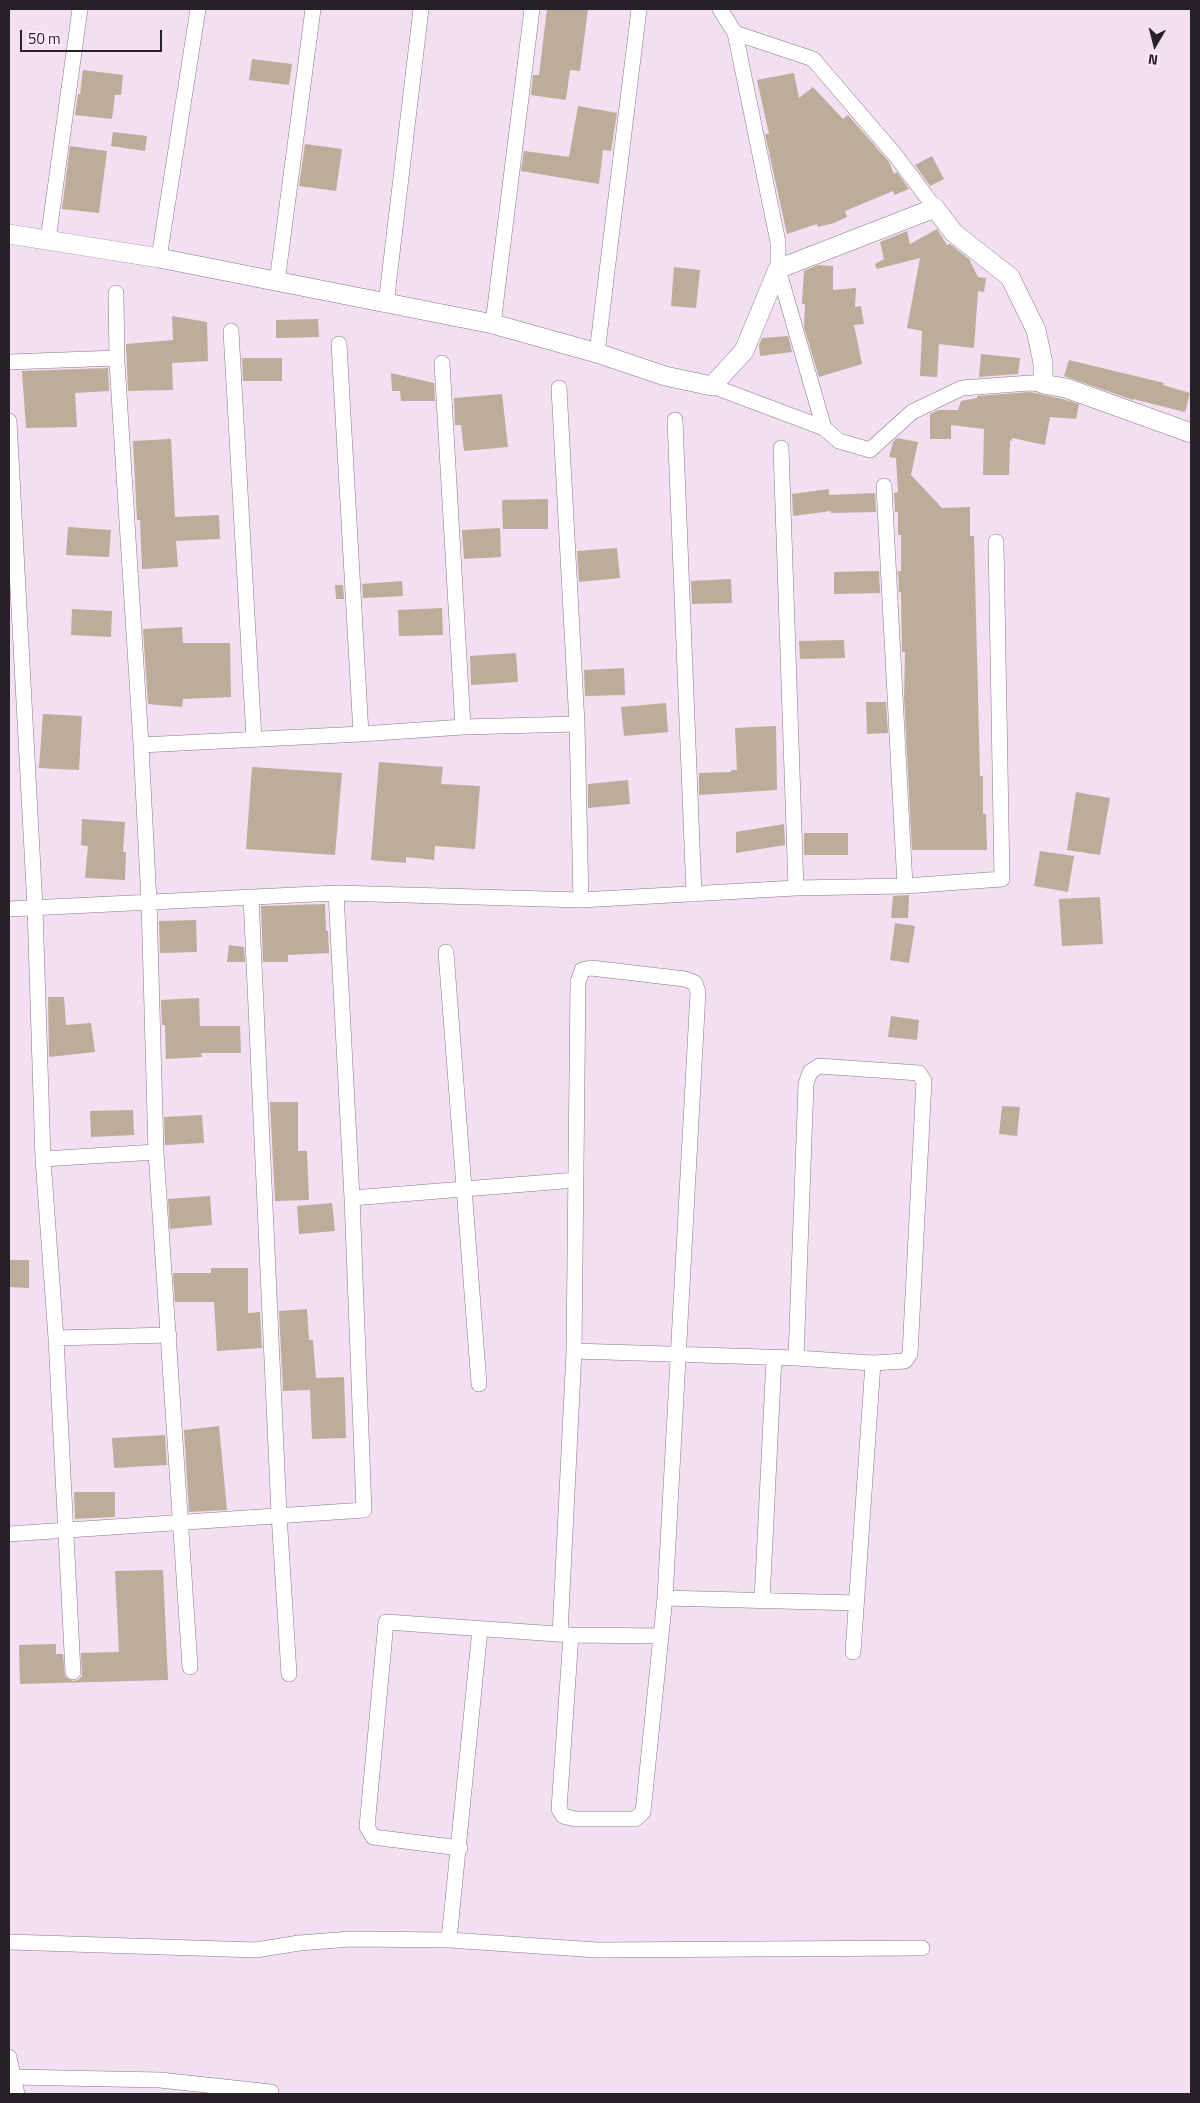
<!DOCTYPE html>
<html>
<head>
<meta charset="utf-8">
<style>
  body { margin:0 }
  #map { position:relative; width:1200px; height:2103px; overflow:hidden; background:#f2dff1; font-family:"Titillium Web",sans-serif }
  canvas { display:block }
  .frame { position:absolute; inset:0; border:10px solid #272027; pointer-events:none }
  .north { position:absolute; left:1130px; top:20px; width:50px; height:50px; -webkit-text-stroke:4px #fdedfc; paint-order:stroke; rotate:188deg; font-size:14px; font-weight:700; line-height:20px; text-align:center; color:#272027 }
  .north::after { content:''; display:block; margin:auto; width:18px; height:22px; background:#272027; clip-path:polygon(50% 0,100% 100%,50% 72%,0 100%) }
  .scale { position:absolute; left:20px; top:30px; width:142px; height:22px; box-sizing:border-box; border:2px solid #272027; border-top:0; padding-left:6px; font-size:15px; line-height:18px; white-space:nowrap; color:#272027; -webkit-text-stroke:4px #fdedfc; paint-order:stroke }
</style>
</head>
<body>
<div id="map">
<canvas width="1200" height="2103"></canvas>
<div class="frame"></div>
<div class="north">N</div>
<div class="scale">50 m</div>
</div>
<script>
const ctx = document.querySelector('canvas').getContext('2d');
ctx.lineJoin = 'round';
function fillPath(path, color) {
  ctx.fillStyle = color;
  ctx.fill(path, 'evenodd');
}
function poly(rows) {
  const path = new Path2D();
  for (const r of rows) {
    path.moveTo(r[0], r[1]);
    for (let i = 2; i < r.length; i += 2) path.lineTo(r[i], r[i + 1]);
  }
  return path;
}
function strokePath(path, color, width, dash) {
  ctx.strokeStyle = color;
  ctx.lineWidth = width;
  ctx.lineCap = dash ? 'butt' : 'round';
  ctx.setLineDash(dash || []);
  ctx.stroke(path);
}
fillPath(poly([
  [547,9,588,9,580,71,570,70,566,100,531,95,533,75,539,75],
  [252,59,292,64,289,85,249,80],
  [83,70,123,75,121,95,115,95,112,119,75,115,78,94,80,94],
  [794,73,799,98,813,87,843,119,848,115,889,162,894,174,897,172,909,189,894,195,893,191,845,211,847,217,834,223,818,227,817,224,787,234,765,134,769,134,757,80],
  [578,106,617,113,611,151,603,150,599,184,521,171,524,151,569,157],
  [113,132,147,136,145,151,111,146],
  [305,144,342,149,336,191,299,186],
  [70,146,107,151,99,213,62,209],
  [932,156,944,179,930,186,915,165],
  [937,229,947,245,950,244,969,259,978,277,986,278,984,292,978,291,974,348,939,344,937,377,920,376,922,331,907,328,920,258,877,269,875,264,884,259,880,242,907,231,910,244],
  [818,265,833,266,833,290,856,288,855,307,861,306,864,324,854,325,862,364,819,377,804,327,805,304,802,304,804,271],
  [674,267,700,270,696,308,671,306],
  [172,316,207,322,208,361,172,363,173,390,128,391,126,344,173,340],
  [318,319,319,337,276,338,276,320],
  [788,336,792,352,760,356,759,345,762,338],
  [981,354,1020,358,1018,374,979,377],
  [242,358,282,358,282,381,243,381],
  [1069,360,1164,383,1163,385,1190,393,1185,412,1133,399,1133,400,1064,376],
  [108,368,109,391,75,393,77,427,26,428,22,371],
  [391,373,434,383,435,401,401,401,400,391,392,391],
  [1030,392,1063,399,1079,404,1076,419,1050,417,1045,445,1012,438,1012,441,1010,440,1009,475,983,475,984,429,951,425,951,439,930,439,930,414,938,410,958,410,961,401,977,398,977,396],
  [502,394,508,447,464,451,461,425,455,425,454,398],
  [897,438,918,442,911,475,942,508,970,507,970,536,974,536,980,776,983,776,983,814,986,814,987,850,912,850,904,696,905,652,902,652,901,592,899,592,898,571,901,571,901,535,898,535,898,512,895,512,894,493,898,492,896,458,889,457,893,442],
  [171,439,175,517,219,515,220,539,176,541,178,567,142,569,140,520,137,520,133,441],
  [829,489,829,495,875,493,876,512,831,513,831,511,793,516,792,494],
  [548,499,548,529,503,529,502,500],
  [68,527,111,530,109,557,66,555],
  [500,528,501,557,464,559,462,530],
  [617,548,620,578,579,582,577,551],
  [879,571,880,593,834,594,834,572],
  [731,579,732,603,692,604,691,581],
  [402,581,403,596,363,598,362,584],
  [335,585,343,585,344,599,336,599],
  [442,608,443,635,399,636,398,610],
  [72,609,112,611,111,637,71,635],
  [182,627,183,643,230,643,231,697,183,699,182,707,148,704,143,629],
  [844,640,845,658,800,659,799,641],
  [516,653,518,682,471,685,470,656],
  [624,668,625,695,585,696,584,670],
  [866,702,886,702,888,733,867,734],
  [666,703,668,732,624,736,621,707],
  [43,714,82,716,79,770,39,768],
  [776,726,777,790,699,795,699,773,731,772,731,770,737,770,735,728],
  [379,762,443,767,441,784,480,786,475,849,435,846,434,860,406,857,406,863,371,860],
  [252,767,342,773,335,855,246,849],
  [628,780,630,804,588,808,588,784],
  [1076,792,1110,798,1100,855,1067,850],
  [82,819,125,822,123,852,126,852,125,880,85,878,88,846,81,845],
  [784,824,785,845,736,853,736,832],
  [804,833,848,833,848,855,804,855],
  [1040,851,1074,856,1068,892,1034,886],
  [909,895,908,918,891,918,893,896],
  [1100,897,1103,944,1062,946,1059,899],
  [325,904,326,931,328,931,329,953,288,955,288,962,263,962,261,906],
  [196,920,197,952,160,953,159,921],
  [895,923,915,926,909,963,890,960],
  [229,945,244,947,245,962,227,962],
  [48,997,64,997,66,1025,91,1023,95,1052,49,1057],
  [199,998,200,1026,240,1026,241,1053,201,1053,202,1057,166,1059,165,1025,162,1025,161,1000],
  [891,1016,919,1020,917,1040,888,1037],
  [270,1102,298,1102,298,1151,307,1151,309,1200,275,1201],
  [1002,1106,1020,1107,1017,1136,999,1134],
  [133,1110,134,1135,91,1137,90,1111],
  [202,1115,204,1143,165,1145,164,1117],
  [210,1196,212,1225,170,1229,168,1199],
  [332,1203,335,1231,299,1234,297,1206],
  [9,1260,29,1260,29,1288,9,1287],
  [211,1268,248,1268,248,1313,260,1312,262,1348,217,1351,214,1302,175,1302,173,1273,211,1273],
  [307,1309,309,1340,313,1340,316,1378,344,1377,346,1438,312,1439,310,1390,283,1391,279,1311],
  [219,1426,227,1510,189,1512,184,1430],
  [165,1435,167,1465,114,1468,112,1438],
  [74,1492,115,1492,115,1517,75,1519],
  [163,1570,168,1680,20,1684,19,1645,56,1644,56,1654,63,1654,65,1677,73,1681,78,1680,82,1676,81,1653,119,1652,115,1571]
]), '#bbad99');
const minor = poly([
  [720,9,735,33],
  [935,208,896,156,813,59,735,33,778,242,778,269,824,428,839,441,870,450,912,412,962,388,1030,383,1043,384],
  [48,240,80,9],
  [159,258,198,9],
  [277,282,313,9],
  [116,293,117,362,141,745,149,902,156,1152,190,1667],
  [386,304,421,9],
  [493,324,532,9],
  [231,331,254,739],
  [339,344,361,734],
  [597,353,639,9],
  [9,362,117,358],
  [442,363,463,727],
  [712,386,824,428],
  [559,388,577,724,581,900],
  [675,420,694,894],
  [9,421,35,907,43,1159,56,1338,73,1672],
  [781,448,796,888],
  [884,486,905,886],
  [141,745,361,734,463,727,577,724],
  [251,897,279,1514,289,1674],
  [9,909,336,893,581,900,796,888,905,886,1002,879,996,542],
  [446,952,479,1384],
  [43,1159,156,1152],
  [352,1198,576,1180],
  [56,1338,169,1335],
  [574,1351,796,1358,873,1363,905,1361,910,1354,924,1081,919,1073,819,1066,810,1072,806,1084,796,1358],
  [9,1534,364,1510,352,1198,336,893],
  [665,1598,856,1603],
  [762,1601,774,1358],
  [571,1635,559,1809,563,1816,575,1819,635,1819,643,1812,661,1636],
  [853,1652,873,1363],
  [460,1848,373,1837,367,1827,386,1622,571,1635,661,1636,665,1598,698,992,695,983,685,979,591,968,582,970,578,982,574,1351,560,1634],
  [449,1940,480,1629],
  [9,1942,256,1950,299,1943,351,1939,449,1940,597,1950,922,1948],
  [9,2057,17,2094],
  [13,2077,160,2080,271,2092,271,2094]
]);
const tertiary = poly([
  [9,234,159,258,493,324,597,353,665,376,712,386,744,351,778,269,935,208,954,233,1010,277,1036,330,1043,363,1043,384,1066,388,1191,433]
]);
strokePath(minor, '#887787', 16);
strokePath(tertiary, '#887787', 20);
strokePath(minor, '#fff', 15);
strokePath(tertiary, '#fff', 19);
</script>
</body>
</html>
